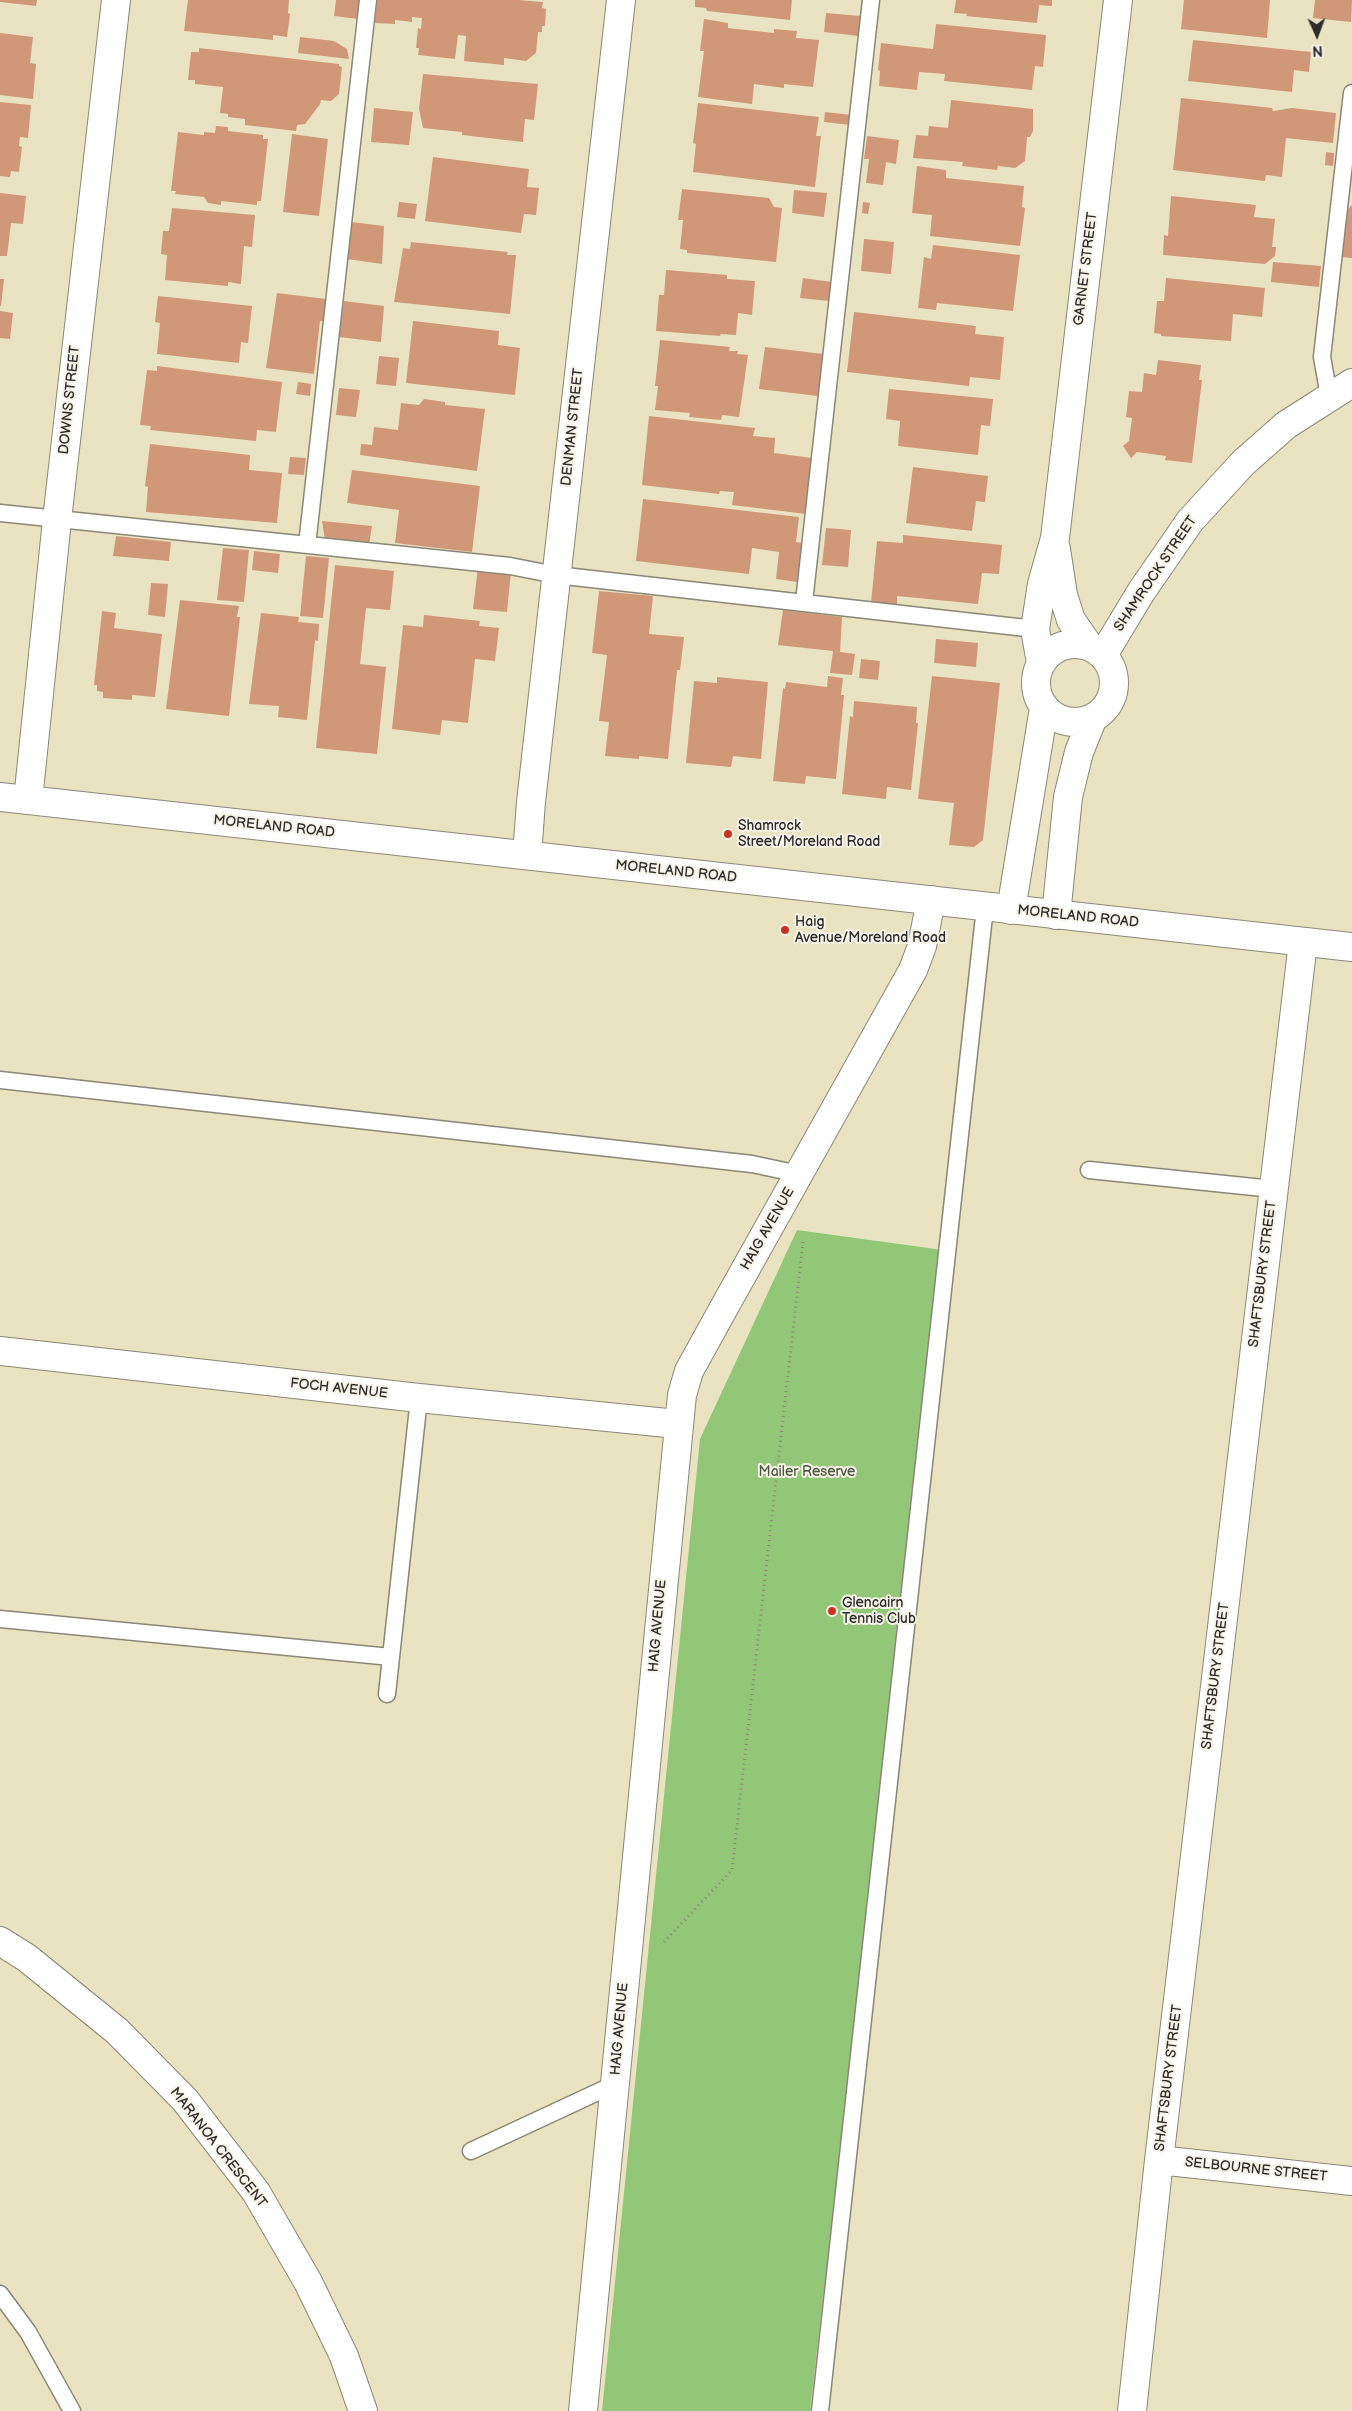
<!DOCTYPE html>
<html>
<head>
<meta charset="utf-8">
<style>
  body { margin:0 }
  #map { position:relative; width:1352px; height:2411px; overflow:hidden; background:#eae3c2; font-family:"Balsamiq Sans",sans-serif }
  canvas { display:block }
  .north { position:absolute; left:1292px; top:10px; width:50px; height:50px; -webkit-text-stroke:4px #f7f3e8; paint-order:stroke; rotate:178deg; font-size:14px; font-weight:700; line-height:20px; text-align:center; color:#2b2b2b }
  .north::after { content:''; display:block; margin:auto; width:18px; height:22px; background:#2b2b2b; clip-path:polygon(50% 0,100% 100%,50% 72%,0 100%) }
</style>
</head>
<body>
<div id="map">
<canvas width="1352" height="2411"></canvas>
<div class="north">N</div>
</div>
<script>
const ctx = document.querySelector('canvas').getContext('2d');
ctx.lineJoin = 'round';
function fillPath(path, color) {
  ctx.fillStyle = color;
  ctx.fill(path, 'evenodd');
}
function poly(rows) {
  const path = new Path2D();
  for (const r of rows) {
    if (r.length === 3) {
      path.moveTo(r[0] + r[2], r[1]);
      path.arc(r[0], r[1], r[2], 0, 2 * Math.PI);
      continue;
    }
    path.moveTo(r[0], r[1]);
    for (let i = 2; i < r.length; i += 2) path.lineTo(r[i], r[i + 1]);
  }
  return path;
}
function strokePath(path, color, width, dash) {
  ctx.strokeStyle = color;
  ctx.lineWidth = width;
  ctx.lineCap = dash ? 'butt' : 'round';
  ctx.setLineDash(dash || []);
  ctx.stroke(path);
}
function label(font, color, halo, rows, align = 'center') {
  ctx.font = font + ' "Balsamiq Sans",sans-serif';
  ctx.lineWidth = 4;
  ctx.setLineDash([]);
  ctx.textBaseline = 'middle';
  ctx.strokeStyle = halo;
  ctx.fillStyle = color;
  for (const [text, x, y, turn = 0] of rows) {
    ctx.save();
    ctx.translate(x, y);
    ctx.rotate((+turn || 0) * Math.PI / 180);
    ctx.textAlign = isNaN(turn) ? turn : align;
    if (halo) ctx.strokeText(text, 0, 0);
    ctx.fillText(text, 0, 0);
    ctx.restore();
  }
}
fillPath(poly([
  [797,1230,943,1250,810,2411,602,2411,700,1439]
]), '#93c778');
fillPath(poly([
  [0,0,37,0,36,6,0,2],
  [188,0,289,0,288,13,290,14,287,37,273,35,273,40,184,31],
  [336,0,360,0,358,19,334,16],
  [377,0,519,0,543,2,542,8,546,9,545,26,542,26,542,32,538,32,536,53,526,61,504,58,504,65,464,61,466,36,458,35,455,59,418,55,419,48,416,48,418,28,421,29,422,18,412,17,412,22,395,20,395,24,375,23],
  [695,0,792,0,790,20,707,11,706,8,695,7],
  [956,0,1052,0,1052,6,1039,5,1037,23,966,16,967,14,954,13],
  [1184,0,1270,0,1267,38,1181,29],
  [1315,0,1352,0,1351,22,1313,18],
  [826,13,861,16,859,36,824,32],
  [704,19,728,23,728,28,774,33,774,29,797,31,796,38,819,40,813,87,784,84,784,88,754,84,752,104,698,97,704,51,700,51],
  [936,24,1046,35,1043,67,1035,66,1032,90,944,81,945,74,919,72,917,90,879,86,880,71,878,70,881,43,933,49],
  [0,33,33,37,30,63,36,64,33,99,0,95],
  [300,37,334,41,347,49,349,59,298,53],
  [1193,40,1311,52,1309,72,1294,70,1292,92,1188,81],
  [199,48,339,64,339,66,342,67,339,94,331,101,321,100,320,104,305,124,297,125,296,131,245,125,245,119,228,117,228,114,220,113,223,87,195,84,195,80,188,80,191,52,199,52],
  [423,74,538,84,534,120,525,119,523,142,462,135,462,132,423,128,419,109],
  [1181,98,1272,108,1273,111,1292,108,1336,113,1333,143,1286,138,1282,177,1266,175,1265,181,1173,170],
  [951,100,1033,109,1033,131,1030,137,1027,137,1025,161,1015,168,998,166,997,170,962,166,963,162,913,158,916,135,928,136,929,126,948,128],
  [0,102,31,105,28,138,20,137,19,146,22,147,19,172,11,171,10,177,0,176],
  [698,103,819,117,816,136,821,136,815,187,693,172,696,144,693,143],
  [374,108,413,112,409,145,371,142],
  [825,112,852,115,850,125,824,122],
  [216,126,228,127,228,131,263,135,263,139,268,139,261,201,257,201,257,205,221,201,221,205,208,203,204,197,175,194,176,191,171,191,178,132,204,135,204,132,215,133],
  [292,134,328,139,319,216,283,212],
  [867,136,899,140,896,164,886,162,883,185,866,183,869,159,864,159],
  [1326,152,1334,153,1333,166,1325,165],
  [433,157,529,169,527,187,539,188,536,215,524,214,521,233,425,221],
  [917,166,946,170,946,178,1024,186,1022,207,1025,208,1020,246,930,236,932,215,912,213],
  [682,189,769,198,774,207,782,208,776,262,687,253,687,250,680,249,683,220,678,220],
  [794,190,827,193,824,217,792,213],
  [0,193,26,196,23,224,11,223,7,256,0,256],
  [1171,196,1256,205,1254,217,1275,219,1272,247,1276,247,1275,256,1265,264,1163,255,1164,235,1168,236],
  [399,202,417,204,415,219,397,217],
  [863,202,870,203,868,214,862,213],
  [1352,205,1352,258,1341,257,1347,210],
  [172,208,255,215,252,247,244,246,241,284,228,282,228,286,165,280,167,255,161,254,163,231,169,231],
  [351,222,384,226,382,264,347,259],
  [864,239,894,242,891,274,861,271],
  [411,242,508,252,507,255,516,255,510,314,394,302,403,248,410,249],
  [933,245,1020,255,1013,311,937,303,936,310,918,308,924,257,931,259],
  [1273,262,1321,266,1319,287,1271,282],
  [666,270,727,275,727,279,755,281,752,315,738,313,736,335,721,334,720,336,656,331,659,295,664,295],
  [803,278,832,282,829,301,800,298],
  [1166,278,1265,288,1262,317,1233,314,1231,341,1161,336,1161,334,1154,333,1157,301,1164,301],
  [0,279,4,279,1,306,0,306],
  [277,293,326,299,323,321,320,321,314,374,266,368],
  [158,296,252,306,248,343,241,342,239,363,157,354,160,323,155,322],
  [344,301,384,306,381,342,339,337],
  [0,311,13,313,10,339,0,338],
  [854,312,976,326,975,334,1004,337,1000,380,970,377,969,386,847,372],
  [413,321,499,331,498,345,520,348,515,395,406,383],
  [660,340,730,347,729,351,738,351,737,354,748,355,739,417,722,415,721,420,689,417,690,413,655,410,658,386,655,386],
  [765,347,823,354,818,396,759,389],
  [379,356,399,358,396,386,376,384],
  [1158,360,1201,365,1199,380,1202,380,1192,463,1165,460,1166,456,1137,452,1131,458,1123,446,1129,441,1132,418,1126,417,1129,391,1142,392,1144,373,1156,375],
  [157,366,282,382,276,432,257,430,256,441,150,430,151,426,140,425,147,370,157,371],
  [298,382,311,384,310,396,296,394],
  [339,388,360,390,356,417,336,415],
  [889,389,993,399,990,426,981,425,978,455,898,446,900,421,886,419],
  [424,399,445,402,445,405,485,409,477,471,360,455,361,444,372,445,374,427,398,430,401,403,419,405],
  [649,416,755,428,753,436,775,438,774,453,812,458,806,514,732,505,734,492,720,491,719,494,642,485],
  [150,444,250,455,249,470,282,473,277,523,146,512,148,487,145,486],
  [290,457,306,458,304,475,288,474],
  [913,467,988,476,985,502,976,501,972,531,906,523],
  [352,470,480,486,472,552,395,543,399,510,347,503],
  [643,499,799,517,796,542,802,543,797,582,776,579,779,552,752,548,749,574,636,561],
  [322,521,372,526,369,545,325,540],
  [826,528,851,530,848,567,822,565],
  [903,535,1002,545,999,574,982,573,978,604,897,596,897,605,871,603,877,541,903,543],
  [116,536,171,542,169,561,113,556],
  [223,548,249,550,244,602,217,600],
  [254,551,280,554,278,573,252,570],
  [306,556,329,558,323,618,300,616],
  [335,565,394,571,390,610,366,608,360,664,386,667,377,754,316,748],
  [478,567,511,571,507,612,473,609],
  [151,583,168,584,165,617,148,615],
  [599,591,653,596,649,634,684,637,680,670,677,670,668,759,639,756,639,759,605,756,609,722,599,721,607,655,592,653],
  [180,600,239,606,237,617,240,617,229,716,166,709],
  [783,610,842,617,840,652,855,654,852,675,830,673,833,651,778,645],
  [102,611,116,613,114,628,162,634,155,697,132,695,132,700,103,698,103,692,97,691,97,685,94,685],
  [261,613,299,617,298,622,319,624,318,641,315,640,307,720,278,717,279,706,249,704],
  [424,615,480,621,479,626,499,628,495,661,475,659,468,723,442,720,440,735,392,729,403,625,423,627],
  [936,639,978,643,976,667,934,663],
  [861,659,880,661,878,680,859,678],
  [828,676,843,678,841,695,844,695,836,779,806,776,805,784,773,781,783,688,785,689,786,682,827,687],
  [932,676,1000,683,983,840,974,847,949,845,954,803,918,799],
  [717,677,768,682,761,759,733,756,731,767,686,763,694,681,717,683],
  [854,701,917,707,916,723,918,723,911,790,887,787,886,799,842,794,850,716,853,717]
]), '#d09879');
const lane = poly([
  [1329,396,1322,357,1352,93],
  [0,513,510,566,556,575,1035,629],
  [307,545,368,0],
  [804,602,871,0],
  [0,1080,752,1164,799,1174],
  [1089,1170,1273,1189],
  [0,1619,391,1657,419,1398],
  [387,1694,391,1657],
  [471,2151,615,2084],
  [0,2294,28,2332,72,2411],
  [820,2411,985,907]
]);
const street = poly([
  [1056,549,1063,595,1071,620,1089,646],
  [1075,683,39],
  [1103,655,1141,592,1190,521,1243,463,1286,425,1352,383],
  [1041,663,1035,629,1042,584,1055,538,1118,0],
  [28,800,57,520,116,0],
  [527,855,531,802,621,0],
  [1011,910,1044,708],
  [1056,915,1068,797,1079,752,1092,720],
  [0,1351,419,1398,677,1424],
  [0,1941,27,1958,117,2031,185,2100,256,2192,308,2282,344,2356,363,2411],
  [1159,2160,1352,2181],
  [583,2411,682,1395,689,1371,726,1304,913,970,922,946,931,900],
  [1132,2411,1159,2160,1303,942]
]);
const secondary = poly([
  [0,797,1352,947]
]);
strokePath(lane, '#8a8776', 19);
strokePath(street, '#8a8776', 30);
strokePath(secondary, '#8a8776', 30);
strokePath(poly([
  [664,1942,732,1870,803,1242]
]), '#8a8776', 3, [1, 4]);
strokePath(lane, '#fff', 16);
strokePath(street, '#fff', 28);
strokePath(secondary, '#fff', 28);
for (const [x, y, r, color] of [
  [728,834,5,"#c8321e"],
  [785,930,5,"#c8321e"],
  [832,1611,5,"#c8321e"]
]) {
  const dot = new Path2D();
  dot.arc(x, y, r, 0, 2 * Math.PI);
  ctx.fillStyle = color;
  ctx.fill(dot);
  strokePath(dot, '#f7f3e8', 2);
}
label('14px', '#2b2b2b', '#f7f3e8', [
  ["GARNET STREET",1086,269,-83],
  ["DOWNS STREET",70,400,-84],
  ["DENMAN STREET",573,427,-84],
  ["SHAMROCK STREET",1156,574,-56],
  ["MORELAND ROAD",274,827,6],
  ["MORELAND ROAD",676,872,6],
  ["MORELAND ROAD",1078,917,6],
  ["HAIG AVENUE",768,1229,-60],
  ["SHAFTSBURY STREET",1263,1274,-83],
  ["FOCH AVENUE",339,1389,6],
  ["HAIG AVENUE",658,1626,-85],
  ["SHAFTSBURY STREET",1216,1676,-83],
  ["HAIG AVENUE",620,2029,-85],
  ["SHAFTSBURY STREET",1169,2078,-83],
  ["MARANOA CRESCENT",218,2148,52],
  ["SELBOURNE STREET",1256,2170,6]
]);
label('14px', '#2b2b2b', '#f7f3e8', [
  ["Shamrock",738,826],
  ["Street/Moreland Road",738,842],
  ["Haig",795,922],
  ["Avenue/Moreland Road",795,938],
  ["Glencairn",842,1603],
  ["Tennis Club",842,1619]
], 'left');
label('14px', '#4a5a42', '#f7f3e8', [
  ["Mailer Reserve",807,1472]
]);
</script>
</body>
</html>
